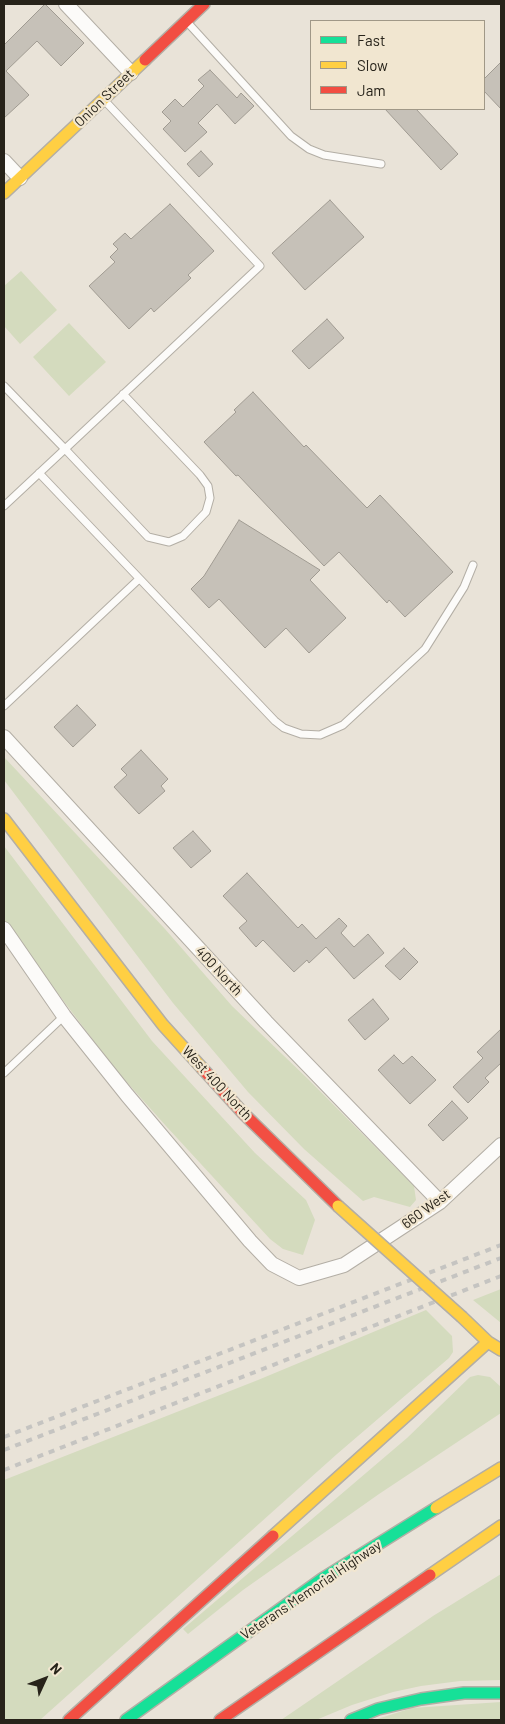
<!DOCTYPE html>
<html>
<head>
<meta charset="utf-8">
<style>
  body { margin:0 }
  #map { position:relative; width:505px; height:1724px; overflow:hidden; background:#e9e3d8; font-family:Barlow,sans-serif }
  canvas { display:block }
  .frame { position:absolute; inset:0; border:5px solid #27231a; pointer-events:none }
  .legend { position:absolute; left:310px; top:20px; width:175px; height:90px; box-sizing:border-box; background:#f1e6d0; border:1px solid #a09887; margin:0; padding:6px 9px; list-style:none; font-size:15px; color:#27231a }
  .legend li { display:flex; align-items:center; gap:10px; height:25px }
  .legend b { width:25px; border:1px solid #a09887 }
  .north { position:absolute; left:20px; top:1654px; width:50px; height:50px; -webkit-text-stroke:4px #f1e6d0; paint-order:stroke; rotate:47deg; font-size:14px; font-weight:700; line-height:20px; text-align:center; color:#27231a }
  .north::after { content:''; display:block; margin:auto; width:18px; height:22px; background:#27231a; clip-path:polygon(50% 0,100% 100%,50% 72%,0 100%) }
</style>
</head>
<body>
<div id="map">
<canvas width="505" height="1724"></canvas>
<div class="frame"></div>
<ul class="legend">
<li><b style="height:6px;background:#16e098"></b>Fast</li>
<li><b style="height:6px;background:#ffcf43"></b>Slow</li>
<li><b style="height:6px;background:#f24e42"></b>Jam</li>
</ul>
<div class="north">N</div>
</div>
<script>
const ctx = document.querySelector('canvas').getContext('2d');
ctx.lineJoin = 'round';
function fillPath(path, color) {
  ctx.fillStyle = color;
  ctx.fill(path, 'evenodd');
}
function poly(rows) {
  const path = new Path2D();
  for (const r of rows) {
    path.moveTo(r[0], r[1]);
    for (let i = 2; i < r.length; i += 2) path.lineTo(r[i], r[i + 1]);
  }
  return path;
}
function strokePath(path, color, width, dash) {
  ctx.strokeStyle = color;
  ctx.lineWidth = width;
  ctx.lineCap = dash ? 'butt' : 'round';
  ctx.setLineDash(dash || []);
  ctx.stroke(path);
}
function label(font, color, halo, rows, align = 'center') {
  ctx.font = font + ' Barlow,sans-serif';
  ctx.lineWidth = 4.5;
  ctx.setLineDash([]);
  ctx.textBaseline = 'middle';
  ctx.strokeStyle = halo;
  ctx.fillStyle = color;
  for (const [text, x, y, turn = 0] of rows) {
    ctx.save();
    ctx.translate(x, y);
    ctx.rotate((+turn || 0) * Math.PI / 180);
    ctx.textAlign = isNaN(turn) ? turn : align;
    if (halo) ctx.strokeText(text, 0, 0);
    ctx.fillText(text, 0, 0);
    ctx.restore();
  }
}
fillPath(poly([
  [21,271,57,310,20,344,4,326,4,286],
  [69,323,106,362,69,396,33,357],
  [4,757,165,929,232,1006,308,1079,414,1186,416,1200,410,1207,374,1197,363,1201,304,1149,248,1092,173,1003,4,780],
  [4,846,152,1041,255,1153,306,1200,315,1220,303,1255,283,1249,270,1239,166,1126,115,1069,31,958,4,919],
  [501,1289,501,1323,473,1300],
  [426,1310,452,1336,453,1352,449,1358,337,1454,40,1720,4,1720,4,1480,258,1380],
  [478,1375,490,1377,501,1387,501,1413,379,1494,243,1590,188,1634,183,1629,407,1438,470,1377],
  [501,1574,501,1680,460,1681,421,1686,393,1692,352,1705,316,1720,281,1720,433,1616],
  [501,1702,501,1720,374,1720,412,1708]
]), '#d4dbbe');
const building = poly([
  [45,4,84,43,61,66,37,41,6,71,29,95,4,118,4,45,45,4],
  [501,62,501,109,484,91,484,79,501,62],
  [210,70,237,98,241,93,254,106,235,124,217,104,198,123,207,132,185,152,163,129,171,121,162,112,175,99,183,107,204,86,198,80,210,70],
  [385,109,416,109,458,154,441,170,385,109],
  [201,151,213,164,199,177,187,164,201,151],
  [330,200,364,237,305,290,272,253,330,200],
  [170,204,214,251,188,275,191,278,154,312,151,308,129,329,89,286,115,262,110,257,118,249,113,244,125,233,131,239,170,204],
  [327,319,344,338,309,369,292,351,327,319],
  [253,392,304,447,306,445,367,508,380,495,453,572,405,617,389,600,387,603,339,552,324,566,238,475,236,476,204,442,236,412,234,410,253,392],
  [239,520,320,570,310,580,346,618,309,653,286,628,265,648,219,599,209,608,191,589,204,576,239,520],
  [77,705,96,725,73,747,54,727,77,705],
  [141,750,168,779,161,786,165,791,139,814,114,787,127,775,121,769,141,750],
  [193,831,211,851,191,868,173,848,193,831],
  [247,873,298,928,302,924,316,939,339,918,347,926,341,933,354,947,368,934,384,953,354,979,326,947,309,963,307,960,294,972,263,940,256,947,239,928,247,921,223,896,247,873],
  [404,948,418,962,400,980,385,966,404,948],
  [373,999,389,1019,365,1040,348,1020,373,999],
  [501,1029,501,1063,485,1078,489,1082,468,1103,453,1087,483,1058,477,1052,501,1029],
  [394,1055,403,1064,412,1056,436,1080,410,1104,378,1070,394,1055],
  [452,1101,468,1118,443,1141,428,1125,452,1101]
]);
fillPath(building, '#c6c1b8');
strokePath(building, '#a09b92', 1);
const lane = poly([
  [188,23,291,136,309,149,324,155,381,164],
  [4,386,65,449,260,266,105,101],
  [39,473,275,721,284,728,301,734,320,735,343,725,425,649,464,587,473,565],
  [4,506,65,449,148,537,169,542,183,536,206,512,210,498,208,486,200,475,123,394],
  [4,706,139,579],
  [4,1073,64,1016]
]);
const street = poly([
  [66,4,131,73],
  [4,161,20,178],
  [4,737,266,1022,440,1202],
  [4,929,64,1016,127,1095,250,1241,272,1264,299,1278,344,1265,440,1202,501,1145]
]);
const fast = poly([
  [126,1720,322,1579,436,1508],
  [351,1720,378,1709,421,1699,464,1693,501,1693]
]);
const slow = poly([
  [4,193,145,60],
  [4,819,163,1025,202,1068],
  [462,1317,488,1342,501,1350],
  [436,1508,501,1468],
  [273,1536,488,1342],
  [430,1575,501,1526]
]);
const jam = poly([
  [145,60,204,4],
  [202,1068,243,1113,338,1206],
  [69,1720,273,1536],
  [220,1720,430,1575]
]);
strokePath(lane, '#b3aea5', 9);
strokePath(street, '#b3aea5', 16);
strokePath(fast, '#b3aea5', 14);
strokePath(slow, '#b3aea5', 14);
strokePath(jam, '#b3aea5', 14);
strokePath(lane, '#fcfbf9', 7);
strokePath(street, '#fcfbf9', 14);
strokePath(fast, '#16e098', 11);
strokePath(slow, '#ffcf43', 11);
strokePath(jam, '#f24e42', 11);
strokePath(poly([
  [4,1437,501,1245],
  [4,1450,501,1258],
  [4,1470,501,1276]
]), '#c5c4c1', 4, [6, 6]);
const slowBridge = poly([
  [338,1206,462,1317]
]);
strokePath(slowBridge, '#b3aea5', 14, []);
strokePath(slowBridge, '#ffcf43', 11);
label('14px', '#27231a', '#f1e6d0', [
  ["Onion Street",104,98,-44],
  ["400 North",219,971,47],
  ["West 400 North",217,1083,47],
  ["660 West",426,1209,-36],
  ["Veterans Memorial Highway",311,1590,-34]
]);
</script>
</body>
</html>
